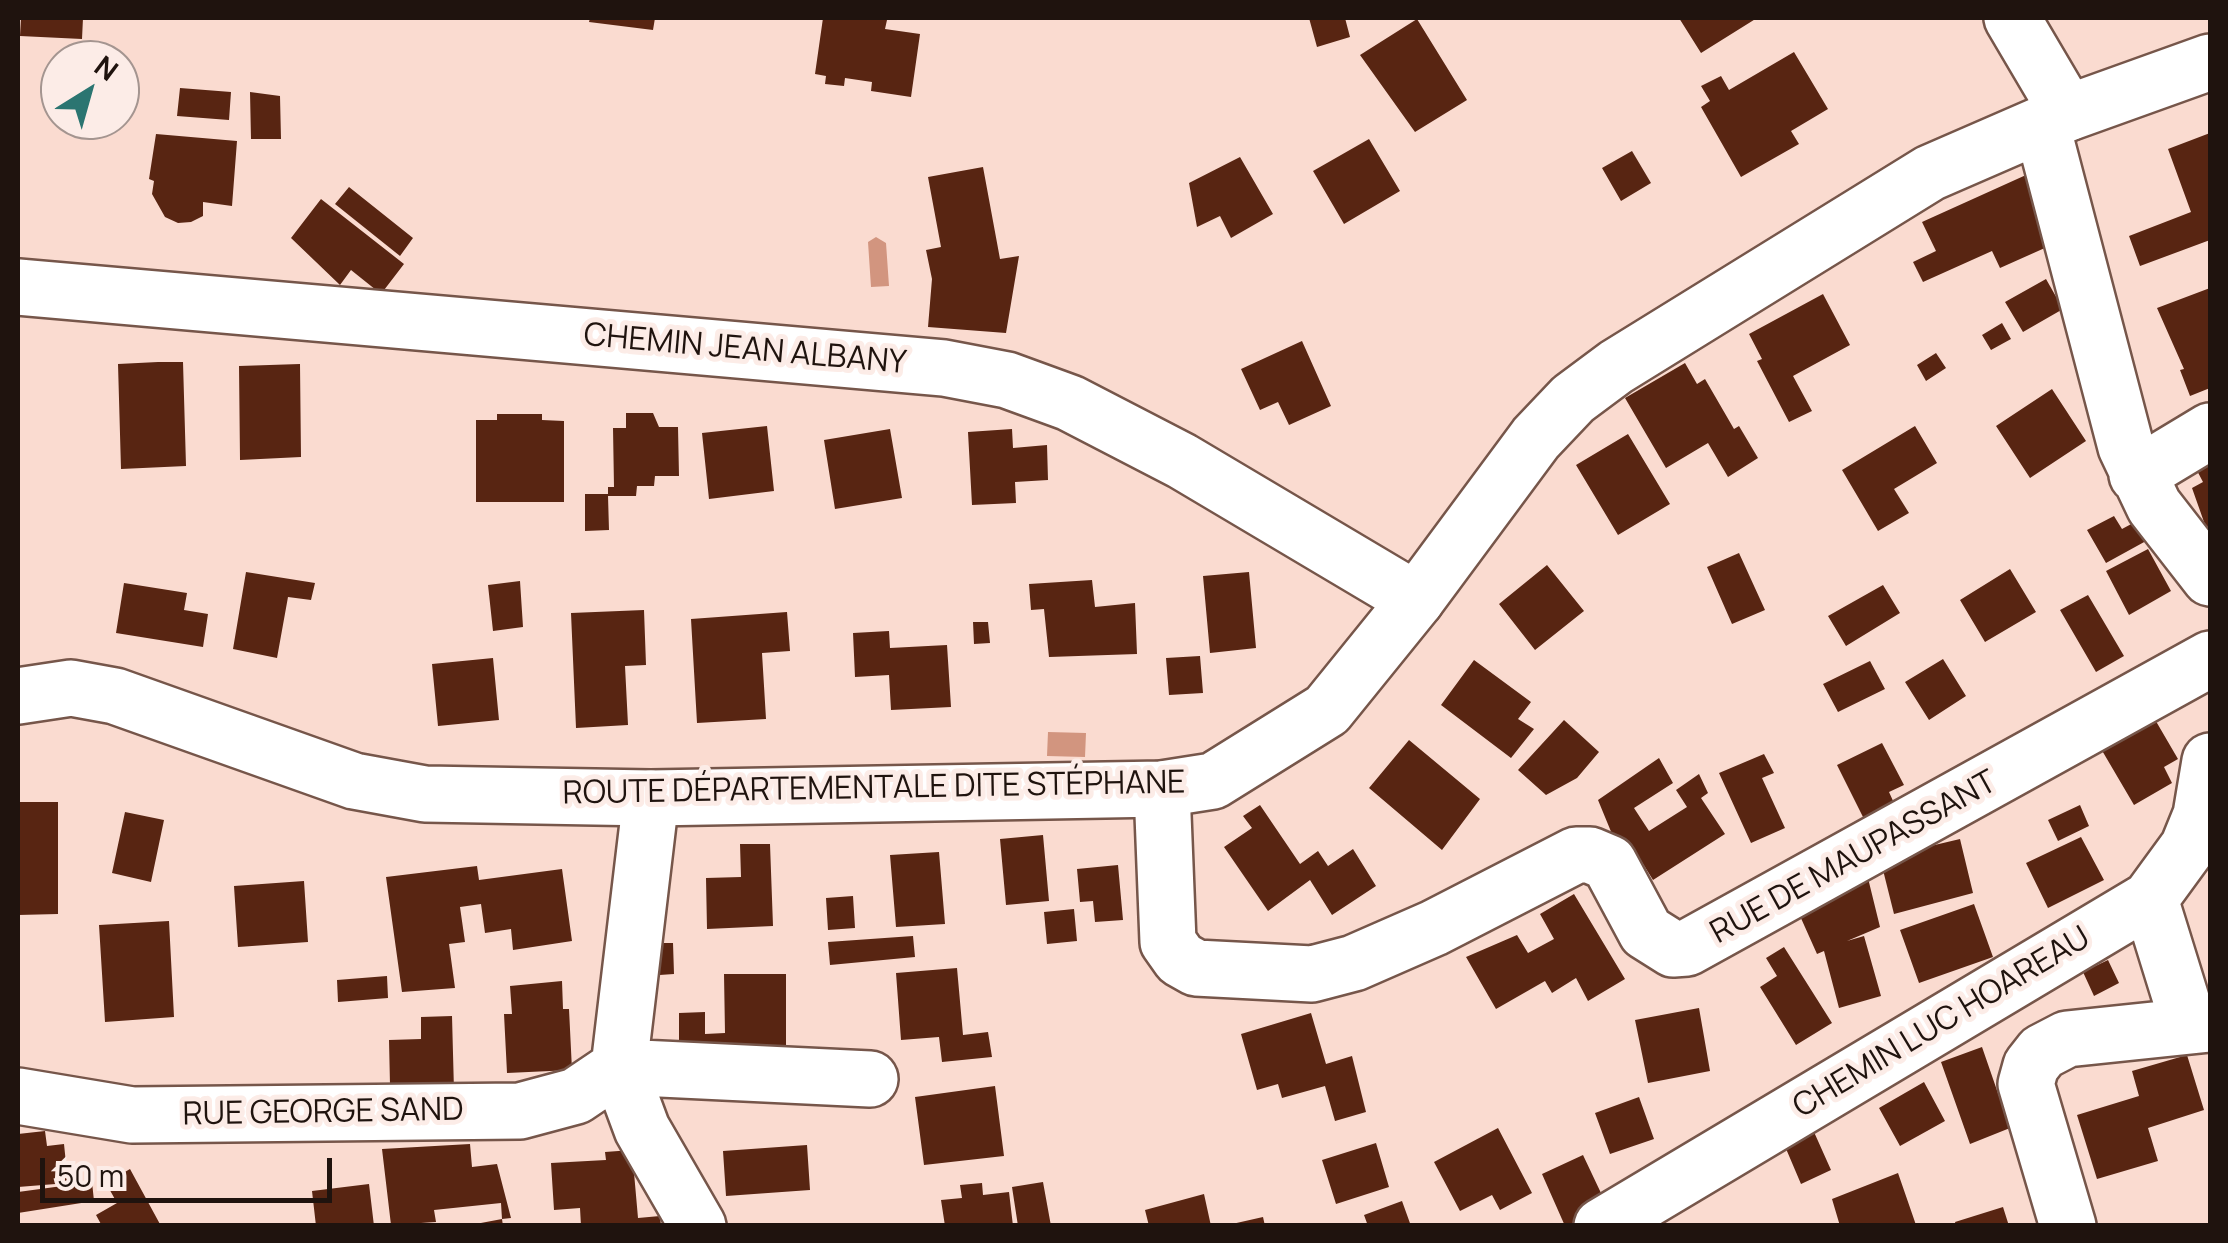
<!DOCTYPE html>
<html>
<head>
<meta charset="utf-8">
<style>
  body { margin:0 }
  #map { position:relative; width:2228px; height:1243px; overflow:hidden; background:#fadbd0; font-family:Manrope,sans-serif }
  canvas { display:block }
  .frame { position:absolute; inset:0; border:20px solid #1f130e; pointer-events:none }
  .north { position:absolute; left:40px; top:40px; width:100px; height:100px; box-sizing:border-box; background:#fcece7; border:2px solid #a49590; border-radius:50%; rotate:37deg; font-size:28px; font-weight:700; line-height:40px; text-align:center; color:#1f130e }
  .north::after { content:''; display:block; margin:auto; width:35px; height:45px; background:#2b7571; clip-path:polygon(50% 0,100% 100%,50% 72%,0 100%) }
  .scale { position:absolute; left:40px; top:1158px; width:292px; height:45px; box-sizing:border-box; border:5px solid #1f130e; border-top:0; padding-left:12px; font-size:30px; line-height:35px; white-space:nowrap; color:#1f130e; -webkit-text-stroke:8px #fcece7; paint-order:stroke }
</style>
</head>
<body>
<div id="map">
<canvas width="2228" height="1243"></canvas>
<div class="frame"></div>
<div class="north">N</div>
<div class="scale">50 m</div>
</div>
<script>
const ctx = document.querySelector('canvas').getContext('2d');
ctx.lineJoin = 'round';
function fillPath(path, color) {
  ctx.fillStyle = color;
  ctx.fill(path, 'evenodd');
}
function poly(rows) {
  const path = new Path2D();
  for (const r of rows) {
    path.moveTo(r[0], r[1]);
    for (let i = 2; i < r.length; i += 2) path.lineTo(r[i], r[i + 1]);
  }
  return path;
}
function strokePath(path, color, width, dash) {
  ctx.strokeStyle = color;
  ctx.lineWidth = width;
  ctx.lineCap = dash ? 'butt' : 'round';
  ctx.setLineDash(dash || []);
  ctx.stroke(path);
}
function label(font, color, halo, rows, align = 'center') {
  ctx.font = font + ' Manrope,sans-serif';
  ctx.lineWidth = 10;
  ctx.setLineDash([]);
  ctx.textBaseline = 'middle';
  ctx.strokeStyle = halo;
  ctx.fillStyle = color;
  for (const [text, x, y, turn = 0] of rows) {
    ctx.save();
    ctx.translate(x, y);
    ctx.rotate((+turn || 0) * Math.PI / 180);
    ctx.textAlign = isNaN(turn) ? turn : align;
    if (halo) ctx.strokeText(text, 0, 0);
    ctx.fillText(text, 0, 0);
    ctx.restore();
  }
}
fillPath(poly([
  [876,237,886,243,889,286,871,287,868,242],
  [1048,732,1086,733,1085,757,1047,756]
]), '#d2957f');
fillPath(poly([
  [21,18,83,18,82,39,20,36],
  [590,18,655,18,653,30,589,22],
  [823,18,887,20,885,29,920,34,911,97,871,91,872,82,845,78,844,86,825,84,826,76,815,74],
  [1309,18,1345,18,1350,37,1317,47],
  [1679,18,1757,18,1701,53],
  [1417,19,1467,100,1415,132,1360,55],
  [1794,52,1828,109,1791,131,1799,144,1741,177,1701,107,1710,101,1701,86,1721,76,1729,90],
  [180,88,231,92,229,120,177,116],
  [250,92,280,96,281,139,251,139],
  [2210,133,2210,240,2140,266,2129,236,2191,212,2168,149],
  [156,134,237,141,232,206,203,202,203,216,191,222,178,223,165,217,152,194,154,181,149,179],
  [1369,139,1400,191,1344,224,1313,171],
  [1632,151,1651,183,1621,201,1602,168],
  [1240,157,1273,214,1231,238,1220,216,1197,227,1189,183],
  [983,167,1000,259,1019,256,1006,333,928,327,932,279,926,250,941,247,928,177],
  [2026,175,2056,243,2000,268,1992,251,1923,282,1913,262,1936,251,1922,222],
  [349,187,413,238,400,256,335,204],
  [321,199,404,264,381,294,351,270,340,285,291,238],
  [2046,279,2063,309,2023,332,2005,302],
  [2210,288,2210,388,2190,396,2180,370,2184,369,2157,308],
  [1823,294,1850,345,1793,376,1812,411,1789,422,1757,361,1762,359,1749,334],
  [2002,323,2011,339,1991,350,1982,335],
  [1302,341,1331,406,1289,425,1278,402,1260,410,1241,369],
  [1936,353,1946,368,1926,381,1917,365],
  [158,362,183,362,186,466,121,469,118,364],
  [1685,363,1697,384,1705,379,1734,429,1739,426,1758,458,1728,477,1708,443,1666,468,1625,398],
  [300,364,301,457,240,460,239,366],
  [2052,389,2086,441,2030,478,1996,426],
  [626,413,653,413,659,427,678,427,679,476,655,476,654,486,637,486,636,496,608,496,609,530,585,531,585,494,608,494,608,487,614,487,613,428,626,428],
  [497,414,542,414,542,420,564,421,564,502,476,502,476,420,497,420],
  [767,426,774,491,709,499,702,433],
  [1915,426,1937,463,1894,489,1909,513,1878,531,1842,470],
  [890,429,902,498,835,509,824,440],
  [1012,429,1013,448,1047,445,1048,480,1015,482,1016,503,972,505,968,432],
  [1628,434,1670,504,1618,535,1576,465],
  [2210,454,2210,539,2192,488,2203,482,2193,463],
  [2114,516,2122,529,2135,522,2146,541,2106,563,2087,530],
  [2148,549,2171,591,2129,615,2106,571],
  [1739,553,1765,610,1732,624,1707,567],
  [1547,565,1584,611,1535,650,1499,604],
  [2010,569,2036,612,1985,642,1960,600],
  [246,572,315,583,311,600,288,597,277,658,233,649],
  [1249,572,1256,648,1210,653,1203,576],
  [1092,580,1095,607,1135,603,1137,654,1049,657,1044,609,1031,610,1029,584],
  [520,581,523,627,493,631,488,585],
  [124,583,187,593,184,610,208,614,203,647,116,633],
  [1883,585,1900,613,1846,646,1828,616],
  [2088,595,2124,656,2096,672,2060,610],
  [644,610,646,665,625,666,628,725,576,728,571,613],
  [787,612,790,651,762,653,766,719,697,723,691,619],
  [973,622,988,622,990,643,974,644],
  [889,631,890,648,947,645,951,707,891,710,889,675,855,677,853,633],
  [1200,656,1203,693,1169,695,1166,658],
  [493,658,499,720,438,726,432,664],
  [1943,659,1966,696,1929,720,1905,682],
  [1474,660,1531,702,1518,719,1534,729,1511,758,1441,705],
  [1870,661,1885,689,1838,712,1823,684],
  [2150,711,2178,759,2164,767,2172,783,2134,805,2097,742],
  [1564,720,1599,752,1577,778,1546,795,1518,770],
  [1409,740,1480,799,1442,850,1369,788],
  [1882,743,1904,785,1889,792,1899,814,1869,829,1837,765],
  [1764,754,1774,773,1762,778,1785,828,1751,843,1719,773],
  [1659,758,1673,783,1634,808,1649,831,1687,807,1676,790,1699,774,1708,793,1701,798,1725,834,1653,880,1630,843,1619,851,1598,800],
  [18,802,58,802,58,914,18,915],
  [1260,805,1300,864,1318,851,1328,866,1353,849,1376,886,1332,915,1310,880,1268,911,1224,847,1252,828,1243,816],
  [2080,805,2089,826,2058,841,2048,820],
  [125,812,164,820,151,882,112,873],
  [1043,835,1049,901,1006,905,1000,839],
  [2081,837,2104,880,2048,908,2026,863],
  [1960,839,1973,893,1894,914,1880,858],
  [740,844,770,844,773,926,707,929,706,878,741,877],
  [939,852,945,924,896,927,890,855],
  [1118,865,1123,920,1095,922,1093,901,1080,902,1077,869],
  [477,866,479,880,562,869,572,941,513,950,511,929,485,933,481,904,460,907,465,942,449,944,455,988,402,992,386,877],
  [1866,870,1880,927,1847,941,1864,936,1881,996,1839,1008,1824,951,1817,954,1796,907],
  [304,881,308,942,238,947,234,886],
  [1574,894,1625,979,1588,1001,1576,978,1552,993,1545,981,1496,1009,1466,957,1517,935,1528,953,1554,939,1540,914],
  [853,896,855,928,828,930,826,898],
  [1974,904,1993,957,1919,983,1900,930],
  [1074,909,1077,941,1047,944,1044,912],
  [169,921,174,1017,105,1022,99,925],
  [913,936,915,957,830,965,828,942],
  [646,943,673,943,674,974,645,976],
  [1784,947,1832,1023,1796,1045,1760,987,1777,976,1766,958],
  [2108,960,2119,983,2094,996,2083,972],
  [957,968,963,1035,988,1032,992,1057,942,1062,939,1037,901,1040,896,973],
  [724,974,786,974,786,1057,679,1059,679,1013,705,1012,705,1034,725,1033],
  [387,976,388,998,338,1002,337,980],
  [562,981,563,1009,569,1009,572,1070,507,1073,504,1014,512,1014,510,986],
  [1699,1008,1710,1071,1648,1083,1635,1020],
  [1311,1013,1326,1064,1352,1056,1366,1112,1335,1121,1325,1086,1282,1098,1278,1084,1257,1090,1241,1034],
  [452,1016,454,1091,423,1093,422,1084,390,1085,389,1040,421,1039,421,1017],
  [1982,1047,2010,1128,1970,1144,1941,1062],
  [2187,1055,2204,1110,2148,1128,2158,1161,2097,1179,2077,1115,2139,1096,2132,1071],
  [1924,1082,1945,1121,1900,1146,1879,1108],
  [995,1086,1004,1156,924,1165,915,1097],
  [1639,1097,1654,1139,1610,1154,1595,1113],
  [1498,1128,1532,1193,1500,1210,1492,1195,1460,1211,1434,1162],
  [45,1131,47,1146,64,1144,68,1183,18,1187,18,1134],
  [1814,1132,1831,1170,1801,1184,1784,1144],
  [1376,1143,1389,1187,1336,1204,1322,1160],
  [470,1144,472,1167,497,1164,511,1218,502,1219,503,1226,465,1226,502,1219,501,1203,434,1210,436,1222,391,1225,382,1149],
  [807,1145,810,1190,726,1196,723,1151],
  [632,1150,638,1218,660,1216,661,1226,581,1226,580,1208,554,1210,551,1163,606,1160,605,1152],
  [1583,1155,1609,1210,1576,1226,1565,1226,1542,1174],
  [130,1169,161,1226,102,1226,96,1215,117,1203,106,1183],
  [1898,1173,1916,1225,1840,1226,1832,1199],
  [92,1182,94,1201,18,1213,18,1192],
  [1043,1182,1051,1226,1018,1226,1012,1187],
  [982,1183,983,1195,1009,1192,1013,1226,945,1226,941,1200,962,1198,960,1185],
  [369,1184,374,1226,316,1226,312,1191],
  [1204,1194,1211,1226,1149,1226,1145,1210],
  [1402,1201,1411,1226,1368,1226,1364,1215],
  [2003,1207,2009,1226,1956,1226,1955,1222],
  [1263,1217,1265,1226,1232,1226,1232,1224]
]), '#582512');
const minor = poly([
  [2012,18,2068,113],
  [2042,126,2126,447,2154,506,2210,578],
  [18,287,944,368,1007,380,1070,403,1182,461,1416,600],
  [2137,475,2210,431],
  [1162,789,1168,942,1180,959,1196,968,1312,974,1354,963,1434,928,1576,855,1590,855,1609,863,1646,932,1673,949,1687,948,2210,659],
  [651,798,619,1067,642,1129,698,1226],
  [2150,899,2189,1025],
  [18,1096,132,1115,520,1111,576,1096,619,1067,870,1079],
  [1602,1226,2150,899,2188,847,2201,815,2210,761],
  [2068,1226,2026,1084,2031,1066,2042,1052,2067,1039,2210,1024]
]);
const major = poly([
  [18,696,71,688,115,696,354,781,425,794,651,798,1162,789,1213,781,1327,710,1416,600,1536,438,1573,399,1616,367,1930,173,2068,113,2210,62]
]);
strokePath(minor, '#76564a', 60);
strokePath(major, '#76564a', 60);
strokePath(minor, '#fff', 55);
strokePath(major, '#fff', 55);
label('32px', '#1f130e', '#fcece7', [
  ["CHEMIN JEAN ALBANY",745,350,5],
  ["ROUTE DÉPARTEMENTALE DITE STÉPHANE",874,789,-1],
  ["RUE DE MAUPASSANT",1854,858,-29],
  ["CHEMIN LUC HOAREAU",1942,1023,-31],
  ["RUE GEORGE SAND",323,1113,-1]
]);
</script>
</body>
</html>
